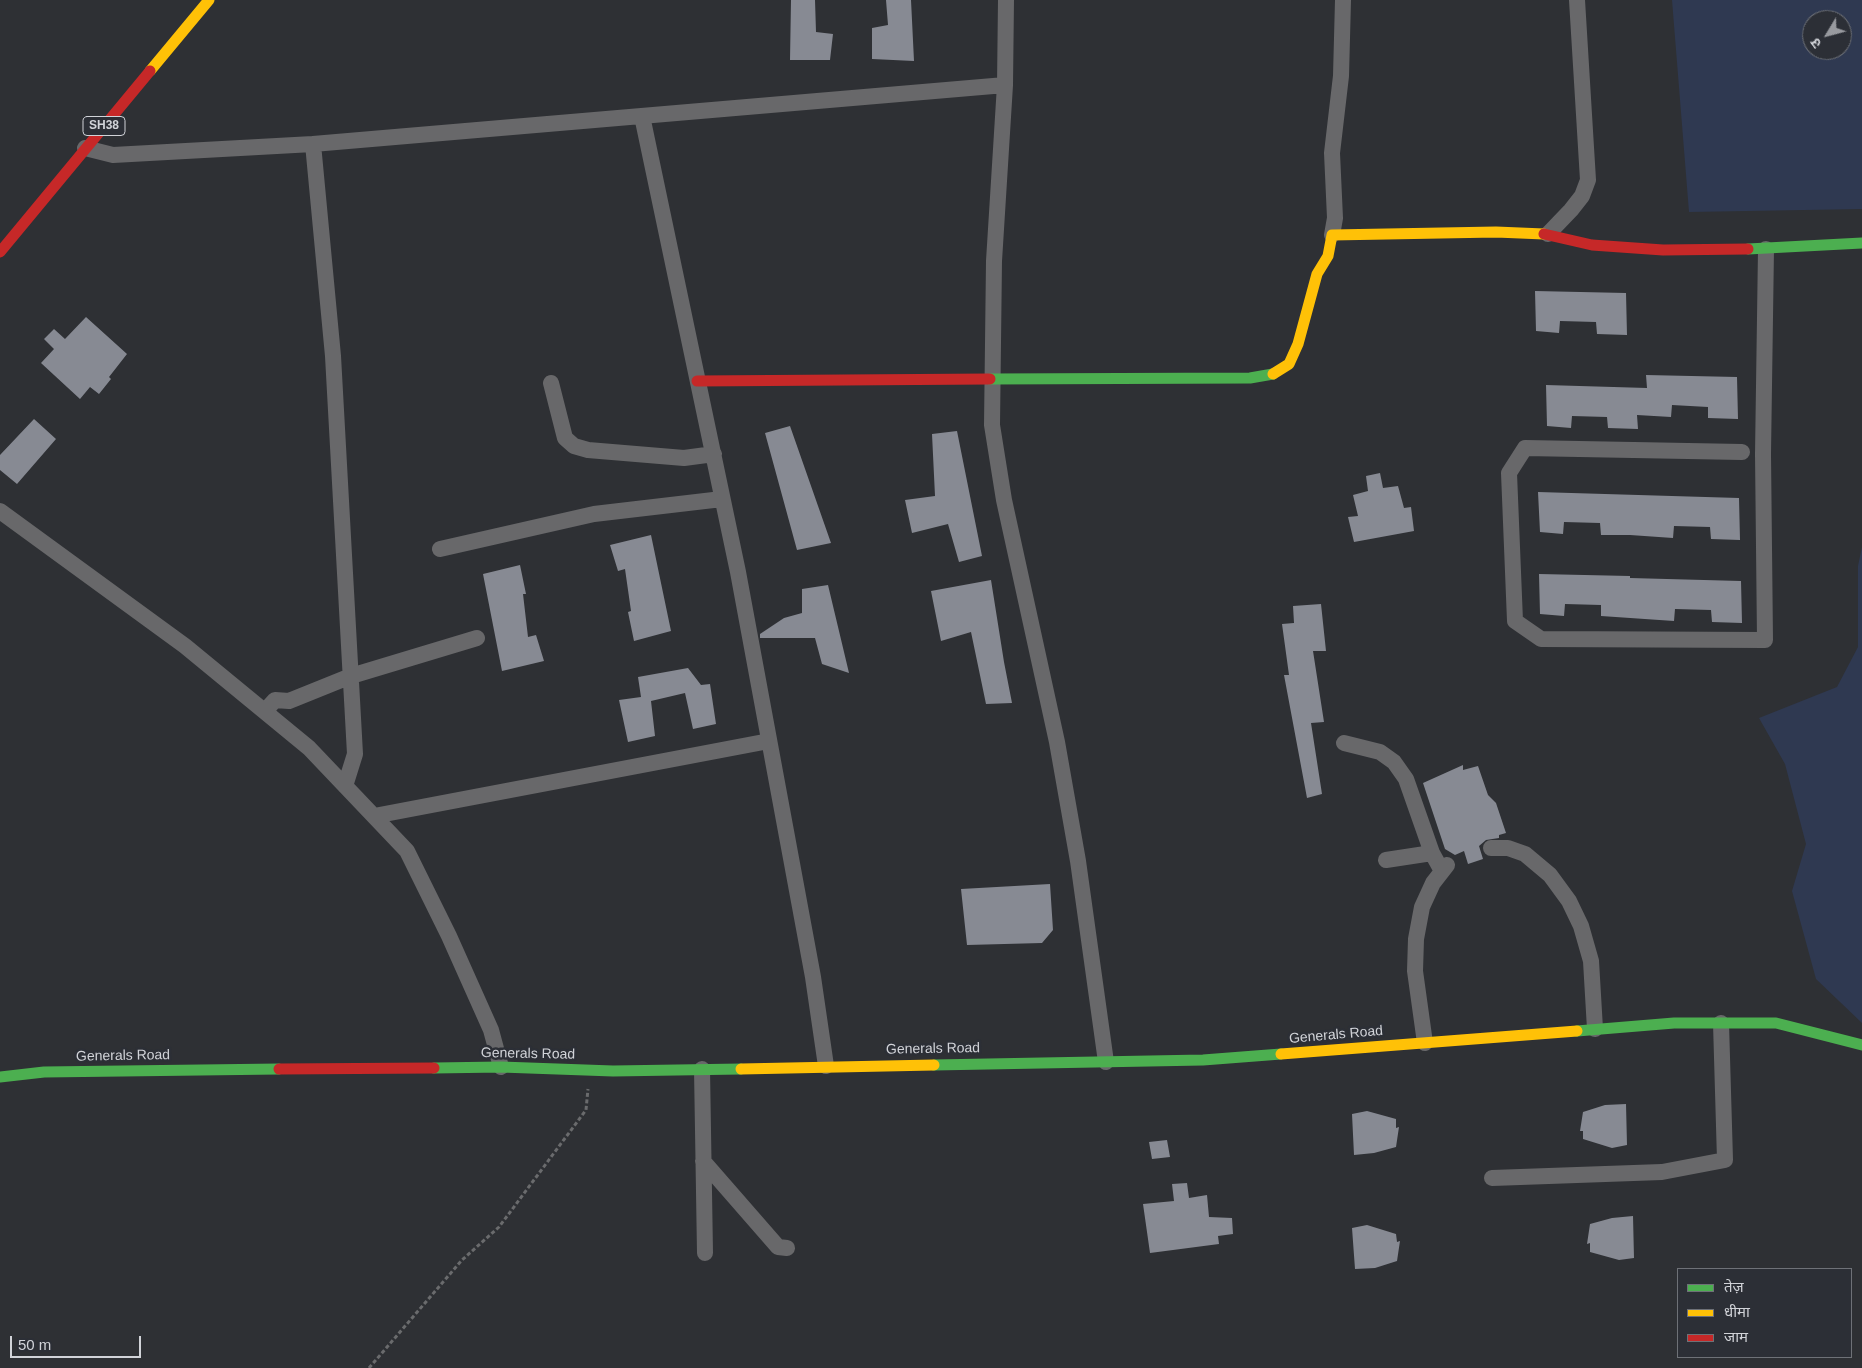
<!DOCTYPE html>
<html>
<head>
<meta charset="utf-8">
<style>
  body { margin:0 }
  #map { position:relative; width:1862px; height:1368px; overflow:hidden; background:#2e3034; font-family:Arial,"Noto Sans Devanagari",sans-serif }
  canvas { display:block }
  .legend { position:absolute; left:1677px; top:1268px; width:175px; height:90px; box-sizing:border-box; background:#2c2f36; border:1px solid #6e7177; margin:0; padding:6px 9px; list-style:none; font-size:15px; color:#d1d3d8 }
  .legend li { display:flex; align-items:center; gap:10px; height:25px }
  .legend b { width:25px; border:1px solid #6e7177 }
  .north { position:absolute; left:1802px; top:10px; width:50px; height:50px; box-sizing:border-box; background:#2c2f36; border:1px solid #6e7177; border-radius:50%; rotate:233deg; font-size:14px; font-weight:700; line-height:20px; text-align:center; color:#d1d3d8 }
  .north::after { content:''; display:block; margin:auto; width:18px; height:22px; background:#989a9f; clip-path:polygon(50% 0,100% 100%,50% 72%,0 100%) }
  .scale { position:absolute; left:10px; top:1336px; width:131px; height:22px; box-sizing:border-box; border:2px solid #d1d3d8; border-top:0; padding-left:6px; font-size:15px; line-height:18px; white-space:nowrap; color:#d1d3d8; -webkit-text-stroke:4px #2c2f36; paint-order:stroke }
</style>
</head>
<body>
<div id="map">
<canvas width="1862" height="1368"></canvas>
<ul class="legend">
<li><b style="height:6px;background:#4caf50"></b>तेज़</li>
<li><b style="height:6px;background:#ffc107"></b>धीमा</li>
<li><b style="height:6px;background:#c62828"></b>जाम</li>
</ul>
<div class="north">उ</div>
<div class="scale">50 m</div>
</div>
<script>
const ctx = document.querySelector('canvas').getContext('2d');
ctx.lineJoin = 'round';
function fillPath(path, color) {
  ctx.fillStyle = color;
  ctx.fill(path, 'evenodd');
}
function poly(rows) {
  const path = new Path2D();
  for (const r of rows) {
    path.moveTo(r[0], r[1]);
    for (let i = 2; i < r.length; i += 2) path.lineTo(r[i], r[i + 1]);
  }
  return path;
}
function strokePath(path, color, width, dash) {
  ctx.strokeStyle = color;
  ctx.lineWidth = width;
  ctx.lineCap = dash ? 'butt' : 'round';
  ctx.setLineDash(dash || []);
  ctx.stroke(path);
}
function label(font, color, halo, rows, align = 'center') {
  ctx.font = font + ' Arial,sans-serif';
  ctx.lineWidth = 5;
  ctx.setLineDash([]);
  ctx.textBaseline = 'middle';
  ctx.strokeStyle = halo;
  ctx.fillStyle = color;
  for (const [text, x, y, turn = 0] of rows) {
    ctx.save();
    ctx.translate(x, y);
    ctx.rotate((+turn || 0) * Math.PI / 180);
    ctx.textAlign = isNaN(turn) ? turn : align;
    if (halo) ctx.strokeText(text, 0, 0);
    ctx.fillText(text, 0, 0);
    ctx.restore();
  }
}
fillPath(poly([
  [1672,0,1862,0,1862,209,1689,212],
  [1812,20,1842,20,1842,50,1812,50],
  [1862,547,1862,1023,1816,979,1792,891,1806,844,1785,764,1759,718,1837,687,1858,647,1858,566]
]), '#2f3951');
fillPath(poly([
  [791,0,815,0,816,32,833,34,830,60,790,60],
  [886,0,911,0,914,61,872,59,872,28,888,25],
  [1535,291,1626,293,1627,335,1597,334,1596,322,1560,321,1559,333,1536,331],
  [86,317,127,354,109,377,111,379,99,394,90,387,80,399,41,363,54,349,44,339,54,329,65,339],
  [1646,375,1737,377,1738,419,1708,418,1708,407,1672,405,1671,417,1637,415,1638,429,1608,428,1607,417,1572,416,1571,428,1547,426,1546,385,1647,388],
  [34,419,56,439,17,484,0,470,0,455],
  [790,426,831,543,797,550,765,433],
  [957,431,982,556,959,562,948,524,912,533,905,500,935,496,932,434],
  [1380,473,1383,488,1398,486,1404,508,1411,507,1414,531,1354,542,1348,517,1358,516,1353,495,1368,491,1366,476],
  [1538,492,1739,498,1740,540,1711,539,1710,527,1674,526,1673,538,1630,535,1601,535,1600,523,1564,522,1563,534,1540,532],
  [651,535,671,631,634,641,628,612,631,611,625,569,618,571,610,545],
  [520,565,526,594,523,594,528,637,536,635,544,661,502,671,483,574],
  [1539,574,1630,576,1630,578,1741,581,1742,623,1712,622,1711,610,1675,609,1674,621,1601,616,1601,605,1565,604,1564,616,1540,614],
  [991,580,1004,662,1012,703,986,704,971,632,941,641,931,591],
  [828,585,844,652,849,673,822,664,815,638,760,638,760,634,784,618,802,613,802,589],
  [1321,604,1326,651,1313,651,1324,722,1311,723,1322,794,1307,798,1284,675,1289,675,1282,624,1294,623,1293,606],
  [688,668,701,685,710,684,716,724,693,729,685,693,651,701,655,736,628,742,619,700,641,697,638,677],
  [1463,765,1463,770,1478,766,1488,795,1496,803,1506,833,1499,835,1499,838,1486,840,1479,846,1483,859,1468,864,1464,851,1455,855,1445,849,1423,783],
  [1050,884,1053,930,1042,943,967,945,961,889],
  [1626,1104,1627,1145,1612,1148,1583,1139,1583,1131,1580,1131,1583,1112,1605,1105],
  [1367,1111,1396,1119,1396,1128,1399,1127,1396,1147,1374,1153,1354,1155,1352,1114],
  [1167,1140,1170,1157,1152,1159,1149,1142],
  [1187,1183,1189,1198,1207,1195,1209,1217,1232,1218,1233,1234,1218,1236,1219,1244,1150,1253,1143,1204,1174,1201,1172,1184],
  [1633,1216,1634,1258,1619,1260,1590,1252,1590,1243,1587,1244,1590,1224,1612,1218],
  [1367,1225,1396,1234,1397,1242,1400,1241,1397,1261,1375,1268,1355,1269,1352,1228]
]), '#878a93');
strokePath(poly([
  [369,1368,462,1260,499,1227,586,1110,588,1089]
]), '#6a6b6d', 3, [4, 2.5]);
strokePath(poly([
  [1006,0,1005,85,994,261,992,425,1004,500,1057,742,1078,861,1106,1062],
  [642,116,738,572,813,977,826,1066],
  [313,144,333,356,355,754,345,786],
  [85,148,113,155,313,144,1005,85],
  [1548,234,1571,210,1582,196,1588,180,1577,0],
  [1332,235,1335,218,1332,153,1341,76,1343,0],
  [551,383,565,438,574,446,588,450,684,458,714,454],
  [1742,452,1525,448,1509,473,1515,621,1541,639,1765,640,1763,454,1766,249],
  [0,511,185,646,309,748,407,851,449,936,491,1030,501,1067],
  [440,549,594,514,722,499],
  [265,711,275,700,289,701,351,676,477,638],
  [1344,743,1380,752,1394,762,1406,779,1432,853,1442,871],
  [374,816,769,741],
  [1491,848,1508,848,1525,854,1550,875,1569,901,1581,926,1591,961,1595,1029],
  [1386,860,1432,853],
  [1425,1043,1415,971,1416,939,1422,907,1433,883,1447,865],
  [702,1069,705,1253],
  [703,1161,778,1247,787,1248],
  [1492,1178,1662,1172,1725,1160,1721,1023]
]), '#68686a', 16);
strokePath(poly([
  [1748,249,1862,243],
  [990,379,1250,378,1273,374],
  [1577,1031,1674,1023,1776,1023,1862,1045],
  [934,1065,1203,1060,1281,1054],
  [434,1068,501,1067,613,1071,741,1069],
  [0,1077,44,1072,279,1069]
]), '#4caf50', 11);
strokePath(poly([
  [150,71,209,0],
  [1273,374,1289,364,1298,344,1317,274,1328,256,1332,235,1496,232,1544,234],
  [1281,1054,1577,1031],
  [741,1069,934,1065]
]), '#ffc107', 11);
strokePath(poly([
  [1544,234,1592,245,1663,250,1748,249],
  [0,252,150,71],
  [697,381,990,379],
  [279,1069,434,1068]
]), '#c62828', 11);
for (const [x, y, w] of [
  [104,126,42]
]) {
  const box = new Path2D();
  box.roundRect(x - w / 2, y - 9.5, w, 19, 4);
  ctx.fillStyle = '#2c2f36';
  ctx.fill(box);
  strokePath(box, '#d1d3d8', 1);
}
label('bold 12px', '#d1d3d8', null, [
  ["SH38",104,126]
]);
label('14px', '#d1d3d8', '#2c2f36', [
  ["Generals Road",1336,1035,-5],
  ["Generals Road",933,1049,-1],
  ["Generals Road",528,1054,1],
  ["Generals Road",123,1056,-1]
]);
</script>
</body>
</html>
